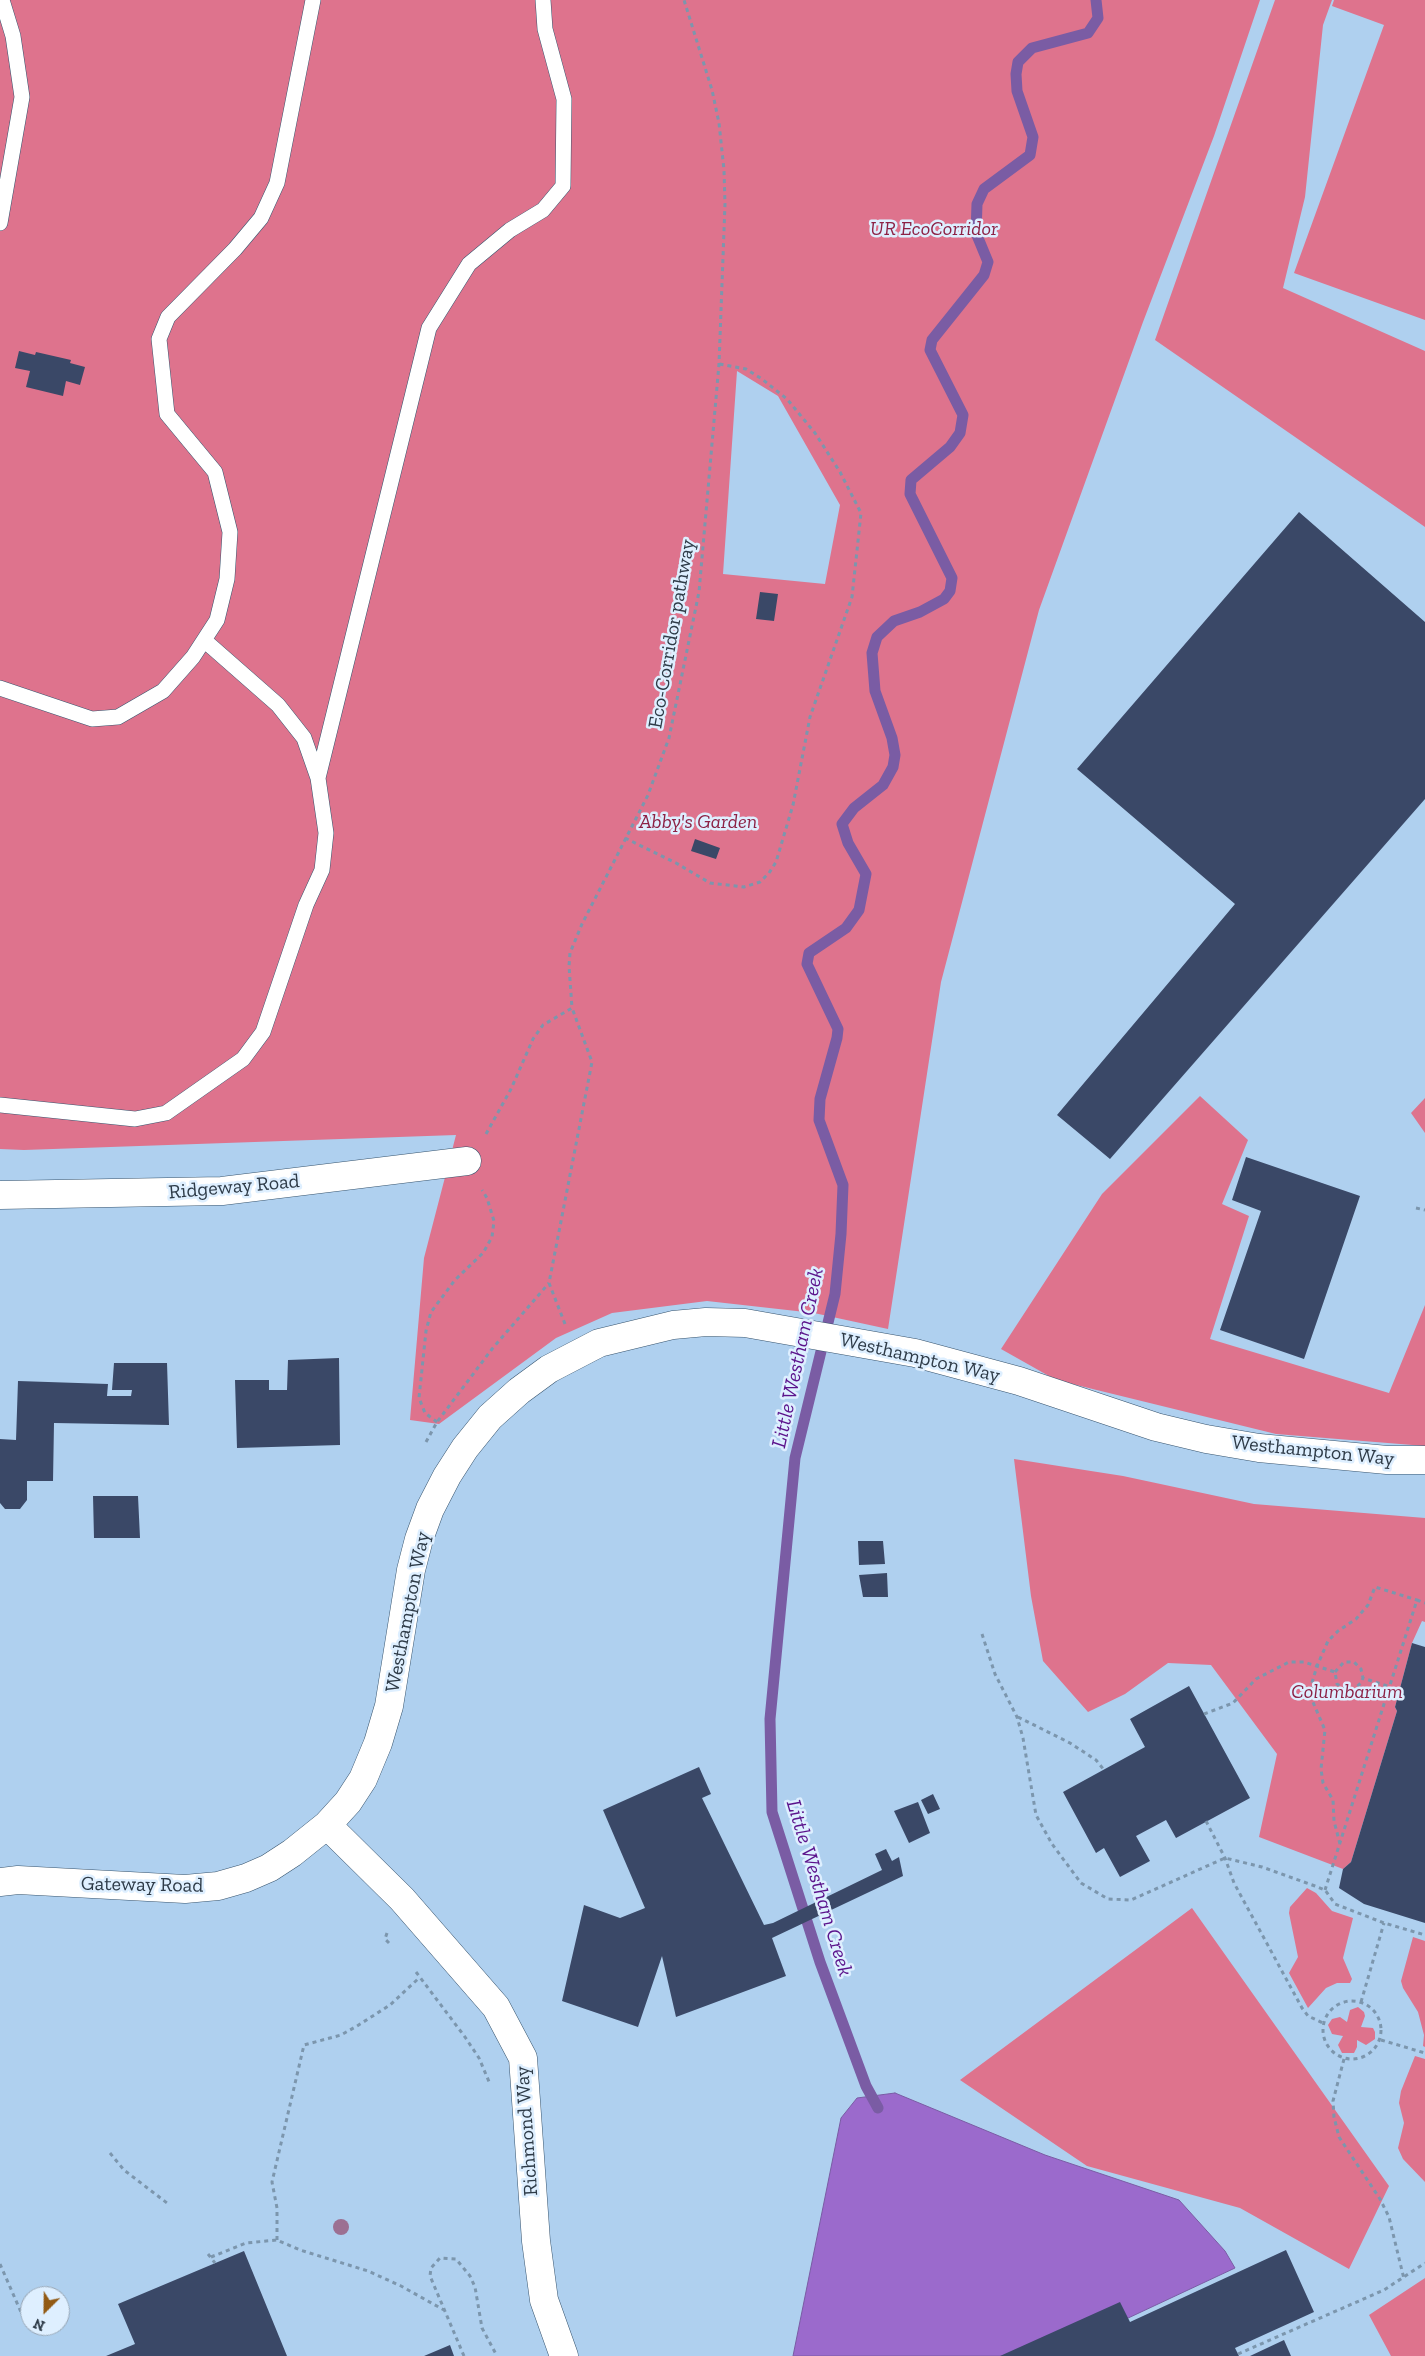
<!DOCTYPE html>
<html>
<head>
<meta charset="utf-8">
<style>
  body { margin:0 }
  #map { position:relative; width:1425px; height:2356px; overflow:hidden; background:#afd0ef; font-family:"Zilla Slab",serif }
  canvas { display:block }
  .north { position:absolute; left:20px; top:2286px; width:50px; height:50px; box-sizing:border-box; background:#deefff; border:1px solid #98a7b6; border-radius:50%; rotate:203deg; font-size:14px; font-weight:700; line-height:20px; text-align:center; color:#2e3b48 }
  .north::after { content:''; display:block; margin:auto; width:18px; height:22px; background:#925a14; clip-path:polygon(50% 0,100% 100%,50% 72%,0 100%) }
</style>
</head>
<body>
<div id="map">
<canvas width="1425" height="2356"></canvas>
<div class="north">N</div>
</div>
<script>
const ctx = document.querySelector('canvas').getContext('2d');
ctx.lineJoin = 'round';
function fillPath(path, color) {
  ctx.fillStyle = color;
  ctx.fill(path, 'evenodd');
}
function poly(rows) {
  const path = new Path2D();
  for (const r of rows) {
    if (r.length === 3) {
      path.moveTo(r[0] + r[2], r[1]);
      path.arc(r[0], r[1], r[2], 0, 2 * Math.PI);
      continue;
    }
    path.moveTo(r[0], r[1]);
    for (let i = 2; i < r.length; i += 2) path.lineTo(r[i], r[i + 1]);
  }
  return path;
}
function strokePath(path, color, width, dash) {
  ctx.strokeStyle = color;
  ctx.lineWidth = width;
  ctx.lineCap = dash ? 'butt' : 'round';
  ctx.setLineDash(dash || []);
  ctx.stroke(path);
}
function label(font, color, halo, rows, align = 'center') {
  ctx.font = font + ' "Zilla Slab",serif';
  ctx.lineWidth = 5;
  ctx.setLineDash([]);
  ctx.textBaseline = 'middle';
  ctx.strokeStyle = halo;
  ctx.fillStyle = color;
  for (const [text, x, y, turn = 0] of rows) {
    ctx.save();
    ctx.translate(x, y);
    ctx.rotate((+turn || 0) * Math.PI / 180);
    ctx.textAlign = isNaN(turn) ? turn : align;
    if (halo) ctx.strokeText(text, 0, 0);
    ctx.fillText(text, 0, 0);
    ctx.restore();
  }
}
fillPath(poly([
  [0,0,1260,0,1214,136,1143,322,1039,610,941,982,888,1329,814,1313,707,1301,612,1313,556,1338,439,1424,410,1420,424,1258,456,1135,24,1150,0,1149],
  [737,371,778,396,840,505,825,584,723,574],
  [1275,0,1332,0,1323,25,1305,197,1283,288,1425,351,1425,527,1155,340],
  [1334,0,1425,0,1425,320,1294,273,1384,25,1332,6],
  [1200,1096,1248,1140,1222,1204,1249,1216,1210,1339,1389,1393,1425,1305,1425,1446,1276,1434,1056,1380,1001,1349,1102,1194],
  [1425,1098,1425,1133,1411,1113],
  [1014,1459,1123,1476,1254,1504,1425,1518,1425,1622,1422,1621,1412,1643,1395,1707,1397,1711,1351,1862,1343,1869,1259,1837,1277,1754,1211,1665,1168,1663,1125,1694,1088,1712,1043,1661,1031,1596],
  [1307,1888,1316,1893,1332,1911,1353,1918,1343,1958,1352,1979,1350,1983,1337,1983,1326,1988,1308,2008,1289,1973,1298,1957,1289,1913,1290,1907],
  [1192,1908,1389,2186,1349,2269,1240,2208,1087,2166,960,2080],
  [1413,1937,1425,1941,1425,2047,1423,2046,1424,2035,1418,2012,1403,1988,1401,1981],
  [1358,2007,1364,2012,1365,2016,1361,2027,1373,2028,1375,2032,1375,2039,1366,2045,1357,2040,1357,2047,1354,2053,1342,2053,1338,2045,1343,2036,1332,2034,1328,2025,1332,2019,1340,2017,1347,2022,1350,2010],
  [1415,2056,1425,2059,1425,2182,1403,2159,1398,2148,1404,2123,1399,2103,1401,2091],
  [1425,2278,1425,2356,1391,2356,1369,2315]
]), '#de738d');
const water = poly([
  [895,2093,1045,2155,1179,2200,1225,2251,1235,2268,1047,2356,793,2356,841,2118,857,2098,895,2093]
]);
fillPath(water, '#9b6acc');
strokePath(water, '#7a5ca4', 1);
strokePath(poly([
  [878,2108,866,2086,820,1962,772,1812,770,1719,795,1458,835,1294,841,1234,843,1185,819,1120,820,1099,837,1038,838,1029,807,964,809,953,846,928,859,910,866,874,848,843,842,824,854,808,883,785,893,767,895,755,892,738,875,691,872,653,877,637,894,621,920,612,944,599,950,591,952,578,910,494,911,480,950,447,960,433,963,415,930,350,932,340,984,275,988,262,976,233,977,204,984,189,1030,155,1033,137,1017,91,1016,74,1018,62,1032,48,1088,33,1098,18,1096,0]
]), '#7a5ca4', 11);
fillPath(poly([
  [19,351,35,355,36,352,71,360,70,363,85,367,80,385,66,381,63,396,26,387,30,371,15,368],
  [1299,512,1425,622,1425,799,1110,1159,1057,1115,1235,904,1077,769],
  [760,592,778,594,774,621,756,619],
  [695,839,720,848,716,859,691,851],
  [1246,1157,1360,1196,1304,1359,1220,1330,1261,1211,1232,1200],
  [339,1358,340,1445,237,1448,235,1380,269,1380,269,1390,287,1390,288,1360],
  [114,1363,167,1363,169,1425,54,1423,53,1481,27,1481,27,1500,20,1509,5,1509,0,1503,0,1439,16,1440,18,1381,108,1384,107,1396,131,1396,132,1390,112,1390],
  [93,1496,138,1496,140,1538,94,1538],
  [858,1541,883,1541,885,1564,859,1565],
  [887,1573,888,1597,863,1597,859,1575],
  [1412,1643,1425,1647,1425,1923,1364,1904,1339,1888,1343,1869,1351,1862,1397,1711,1395,1707],
  [1189,1686,1250,1798,1176,1838,1166,1820,1136,1836,1150,1861,1120,1877,1104,1848,1096,1853,1063,1792,1145,1747,1130,1719],
  [699,1767,711,1794,702,1798,764,1925,773,1923,882,1870,875,1854,886,1849,892,1861,899,1857,903,1876,772,1938,786,1976,676,2017,662,1956,638,2027,562,2001,584,1905,620,1918,645,1908,603,1810],
  [933,1794,940,1809,928,1814,921,1800],
  [918,1802,930,1833,909,1843,894,1811],
  [1286,2250,1314,2312,1235,2348,1239,2356,1000,2356,1120,2302,1130,2322],
  [244,2251,287,2356,106,2356,135,2344,118,2304],
  [1284,2340,1291,2356,1250,2356],
  [450,2345,454,2356,424,2356]
]), '#3a4867');
const service = poly([
  [0,223,22,97,13,36,2,0],
  [0,688,92,719,118,717,163,691,193,657,217,620,227,579,230,532,215,472,167,414,159,339,168,317,235,249,261,218,277,183,313,0],
  [318,778,429,328,469,264,510,230,543,210,563,186,564,99,545,29,543,0],
  [0,1105,135,1119,166,1113,243,1059,263,1032,306,905,322,870,326,833,318,778,304,738,278,705,204,640]
]);
const minor = poly([
  [0,1195,222,1191,467,1161],
  [327,1825,402,1899,496,2007,523,2058,536,2241,544,2300,564,2356],
  [0,1882,18,1880,185,1889,218,1886,246,1878,269,1868,292,1853,327,1825,348,1802,363,1779,378,1743,389,1706,411,1570,419,1539,430,1509,447,1476,465,1448,490,1417,519,1391,549,1369,599,1343,673,1325,706,1322,745,1323,915,1353,1019,1381,1156,1427,1206,1439,1259,1448,1387,1460,1425,1460]
]);
strokePath(service, '#37546e', 16);
strokePath(minor, '#37546e', 29);
strokePath(poly([
  [625,838,676,863,710,883,744,887,760,882,769,873,776,862,793,805,810,717,852,597,861,513,840,472,815,433,787,399,762,379,746,369,719,364],
  [486,1134,511,1089,533,1039,543,1025,572,1008,569,966,570,953,582,924,648,795,669,738,699,592,719,364,725,204,724,170,719,123,712,90,684,0],
  [1416,1208,1425,1210],
  [565,1324,549,1283,592,1062,572,1008],
  [437,1422,425,1413,419,1398,426,1331,431,1312,455,1280,483,1253,492,1237,494,1221,487,1198,482,1190],
  [426,1442,437,1422,492,1349,549,1283],
  [982,1634,995,1674,1017,1717,1023,1738,1036,1815,1052,1844,1081,1883,1108,1899,1131,1900,1225,1858,1262,1867,1315,1886,1325,1890,1335,1904,1384,1923,1425,1935],
  [1335,1672,1344,1662,1354,1662,1361,1669,1363,1678,1390,1687],
  [1204,1714,1233,1703,1256,1679,1289,1662,1304,1662,1335,1672,1337,1684,1345,1689,1354,1689,1361,1683,1363,1678],
  [1018,1717,1070,1743,1096,1760,1104,1770],
  [1206,1821,1225,1858,1234,1883,1302,2008,1308,2016,1323,2023],
  [1340,1844,1334,1821,1333,1800,1323,1783,1321,1769,1325,1730,1312,1700,1311,1686,1317,1666,1328,1641,1338,1631,1356,1619,1368,1605,1375,1587,1417,1600],
  [1325,1890,1417,1600,1425,1603],
  [387,1933,385,1939,389,1943],
  [416,1972,465,2037,479,2058,490,2084],
  [1352,2030,29],
  [1361,2002,1384,1923],
  [1381,2040,1425,2053],
  [1344,2059,1333,2101,1334,2117,1339,2137,1380,2199,1389,2217,1404,2279],
  [110,2153,124,2170,167,2203],
  [277,2240,277,2208,272,2182,304,2045,341,2035,357,2026,390,2005,419,1978],
  [208,2254,215,2263],
  [211,2257,246,2243,277,2240,300,2250,368,2271,401,2286,444,2310],
  [0,2264,24,2319],
  [1238,2354,1384,2290,1425,2263],
  [464,2356,430,2276,431,2268,440,2258,456,2259,470,2276,475,2287,482,2328,497,2356]
]), '#7c96ad', 3, [4, 4]);
strokePath(service, '#fff', 15);
strokePath(minor, '#fff', 28);
ctx.fillStyle = '#9c7092';
for (const [x, y] of [
  [341,2227]
]) {
  ctx.beginPath();
  ctx.arc(x, y, 8, 0, 2 * Math.PI);
  ctx.fill();
}
label('italic 20px', '#8c2145', '#deefff', [
  ["UR EcoCorridor",934,229],
  ["Abby's Garden",698,822],
  ["Columbarium",1347,1692]
]);
label('20px', '#2e3b48', '#deefff', [
  ["Eco-Corridor pathway",672,634,-80],
  ["Ridgeway Road",234,1187,-5],
  ["Westhampton Way",920,1358,13],
  ["Westhampton Way",1313,1451,6],
  ["Westhampton Way",408,1612,-79],
  ["Gateway Road",142,1885,1],
  ["Richmond Way",527,2131,-94]
]);
label('italic 21px', '#5b138c', '#deefff', [
  ["Little Westham Creek",798,1358,-78],
  ["Little Westham Creek",819,1888,73]
]);
</script>
</body>
</html>
